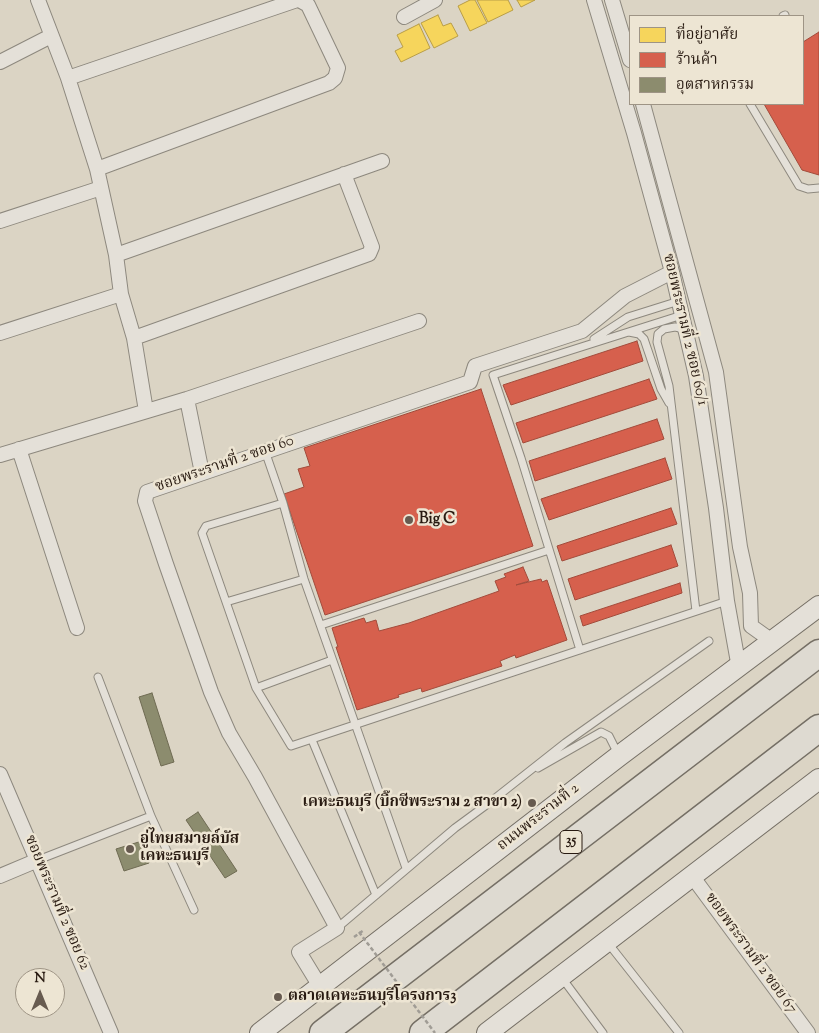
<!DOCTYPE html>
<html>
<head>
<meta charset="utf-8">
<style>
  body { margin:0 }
  #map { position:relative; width:819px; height:1033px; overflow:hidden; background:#dbd4c4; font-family:"Sorts Mill Goudy","Noto Serif Thai",serif }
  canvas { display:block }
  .legend { position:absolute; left:629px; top:15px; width:175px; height:90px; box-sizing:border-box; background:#ede5d3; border:1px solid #9e9485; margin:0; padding:6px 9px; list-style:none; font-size:15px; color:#281a11 }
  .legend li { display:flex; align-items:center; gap:10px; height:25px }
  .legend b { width:25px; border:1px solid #9e9485 }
  .north { position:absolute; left:15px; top:968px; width:50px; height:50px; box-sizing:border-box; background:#ede5d3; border:1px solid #9e9485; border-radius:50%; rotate:0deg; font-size:14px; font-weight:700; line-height:20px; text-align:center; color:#281a11 }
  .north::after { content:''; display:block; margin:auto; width:18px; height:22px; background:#675b50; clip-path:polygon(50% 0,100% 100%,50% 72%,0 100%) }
</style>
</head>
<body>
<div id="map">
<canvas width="819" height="1033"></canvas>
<ul class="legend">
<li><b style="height:14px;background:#f6d55c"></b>ที่อยู่อาศัย</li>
<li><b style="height:14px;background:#d6604d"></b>ร้านค้า</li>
<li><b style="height:14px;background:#8c8c6e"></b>อุตสาหกรรม</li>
</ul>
<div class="north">N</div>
</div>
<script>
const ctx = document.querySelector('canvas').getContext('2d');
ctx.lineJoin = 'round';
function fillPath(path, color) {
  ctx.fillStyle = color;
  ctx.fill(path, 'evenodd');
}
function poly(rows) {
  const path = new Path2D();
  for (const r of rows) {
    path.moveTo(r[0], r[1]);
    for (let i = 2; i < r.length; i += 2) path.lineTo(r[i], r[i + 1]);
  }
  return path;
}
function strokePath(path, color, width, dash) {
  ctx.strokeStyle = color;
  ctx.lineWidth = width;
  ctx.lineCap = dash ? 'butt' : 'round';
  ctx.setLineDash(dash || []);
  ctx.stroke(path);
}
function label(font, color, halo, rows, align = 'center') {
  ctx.font = font + ' "Sorts Mill Goudy","Noto Serif Thai",serif';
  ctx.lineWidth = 5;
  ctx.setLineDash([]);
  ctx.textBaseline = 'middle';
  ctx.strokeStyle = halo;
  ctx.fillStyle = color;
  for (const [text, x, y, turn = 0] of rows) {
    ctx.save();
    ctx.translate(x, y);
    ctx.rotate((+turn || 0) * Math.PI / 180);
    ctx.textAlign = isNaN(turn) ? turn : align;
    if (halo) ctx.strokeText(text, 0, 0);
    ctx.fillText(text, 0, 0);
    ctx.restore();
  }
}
const homes = poly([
  [470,0,475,0,487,23,470,31,458,6,470,0],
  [477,0,508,0,513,10,488,22,477,0],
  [517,0,535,0,521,7,517,0],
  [438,15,443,26,451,23,458,36,434,48,421,23,438,15],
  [419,24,430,48,401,62,395,51,403,47,397,35,419,24]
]);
fillPath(homes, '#f6d55c');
strokePath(homes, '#b89d46', 1);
const shops = poly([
  [819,32,819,175,802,170,764,104,803,104,803,42,819,32],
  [637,341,643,361,511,405,503,385,637,341],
  [649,379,657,399,523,443,516,423,649,379],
  [481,389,533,546,325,615,284,494,304,487,298,469,310,466,304,448,481,389],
  [657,419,664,439,535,481,529,461,657,419],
  [665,458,672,479,549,520,541,499,665,458],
  [671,508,677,524,562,561,557,546,671,508],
  [671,545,678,566,575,600,568,579,671,545],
  [523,567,529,581,516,585,541,579,542,582,547,580,567,640,516,658,515,655,500,661,502,666,422,692,421,688,398,695,399,697,357,710,336,647,338,647,332,628,364,618,366,623,376,620,379,631,409,623,499,591,495,581,506,577,504,574,523,567],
  [680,583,682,593,583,626,580,616,680,583]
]);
fillPath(shops, '#d6604d');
strokePath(shops, '#a24b3b', 1);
const industry = poly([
  [152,693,174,762,161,766,139,697,152,693],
  [198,812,237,871,225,878,186,820,198,812],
  [142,841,149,863,124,871,116,849,142,841]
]);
fillPath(industry, '#8c8c6e');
strokePath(industry, '#6e6a52', 1);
const lane = poly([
  [783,16,785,15],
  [750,104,799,186,808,189,819,188],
  [629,332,639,334,644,339,661,389,669,403],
  [684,333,680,328,675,327,664,329,658,334,657,342,669,386,696,611],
  [594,339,628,317,679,301],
  [265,451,283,503,304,579,406,868],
  [283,503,206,526,202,533,256,688,291,746,727,601],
  [226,602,304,579],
  [321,625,549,550],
  [580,650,521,458,493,375,682,315],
  [98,677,151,816,194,910],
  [256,688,332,660],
  [312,740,376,895],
  [538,768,601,732,609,736,618,754],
  [38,860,151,816],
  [337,928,455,828,489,803,565,743,709,641],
  [608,943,679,1033],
  [562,978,603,1033]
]);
const street = poly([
  [38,0,68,78,97,169,116,255,121,294,134,338,146,411],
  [594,0,634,133,672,272,696,376,716,508,727,601,739,668],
  [612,0,630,60],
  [404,17,435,0],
  [0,62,51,36],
  [68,78,297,0],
  [643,104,716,372,740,547,750,593,751,626,772,641],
  [97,169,329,83,335,78,338,68,308,5,299,0],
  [0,221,101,188],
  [116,255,382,161],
  [0,333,121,294],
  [134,338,369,254,372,247,344,174],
  [187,399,202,473],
  [19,449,77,628],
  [0,455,187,399,419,321],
  [0,774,111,1033],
  [0,876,38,860],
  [692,876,808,1033],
  [321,988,299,952,337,928,255,777,229,733,211,692,166,564,145,501,147,492,470,382,475,366,582,331,625,296,672,272]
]);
const secondary = poly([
  [260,1033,619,756,819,606],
  [487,1033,819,779]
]);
const highway = poly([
  [323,1033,819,653],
  [423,1033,819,728]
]);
strokePath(lane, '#8d887e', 9);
strokePath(street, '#8d887e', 16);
strokePath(secondary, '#756f65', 22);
strokePath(highway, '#756f65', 29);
strokePath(poly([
  [354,937,364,930]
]), '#a09c95', 2.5, [4, 2.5]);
strokePath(lane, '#e4e0d8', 7);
strokePath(street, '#e4e0d8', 14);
strokePath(secondary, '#e4e0d8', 20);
strokePath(highway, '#dedad1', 26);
strokePath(poly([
  [359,932,435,1033]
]), '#a09c95', 2.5, [4, 2.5]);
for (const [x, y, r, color] of [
  [409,520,5,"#675b50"],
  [532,803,5,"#675b50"],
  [130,849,5,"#675b50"],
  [278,997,5,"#675b50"]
]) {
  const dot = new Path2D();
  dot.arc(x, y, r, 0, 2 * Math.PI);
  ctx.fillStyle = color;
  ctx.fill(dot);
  strokePath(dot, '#ede5d3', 2);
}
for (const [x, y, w] of [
  [571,842,22]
]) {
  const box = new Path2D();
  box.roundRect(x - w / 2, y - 11.5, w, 23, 4);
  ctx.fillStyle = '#ede5d3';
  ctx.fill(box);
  strokePath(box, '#281a11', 1);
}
label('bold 14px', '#281a11', null, [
  ["35",571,842]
]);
label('15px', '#281a11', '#ede5d3', [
  ["ซอยพระรามที่ 2 ซอย 60/1",684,330,77],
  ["ซอยพระรามที่ 2 ซอย 60",225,465,-19],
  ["ถนนพระรามที่ 2",539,818,-38],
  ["ซอยพระรามที่ 2 ซอย 62",56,903,67],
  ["ซอยพระรามที่ 2 ซอย 67",750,954,54]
]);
label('bold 15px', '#281a11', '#ede5d3', [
  ["Big C",419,520],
  ["เคหะธนบุรี (บิ๊กซีพระราม 2 สาขา 2)",522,803,"right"],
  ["อู่ไทยสมายล์บัส",140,840],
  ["เคหะธนบุรี",140,857],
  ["ตลาดเคหะธนบุรีโครงการ3",288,997]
], 'left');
</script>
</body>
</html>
